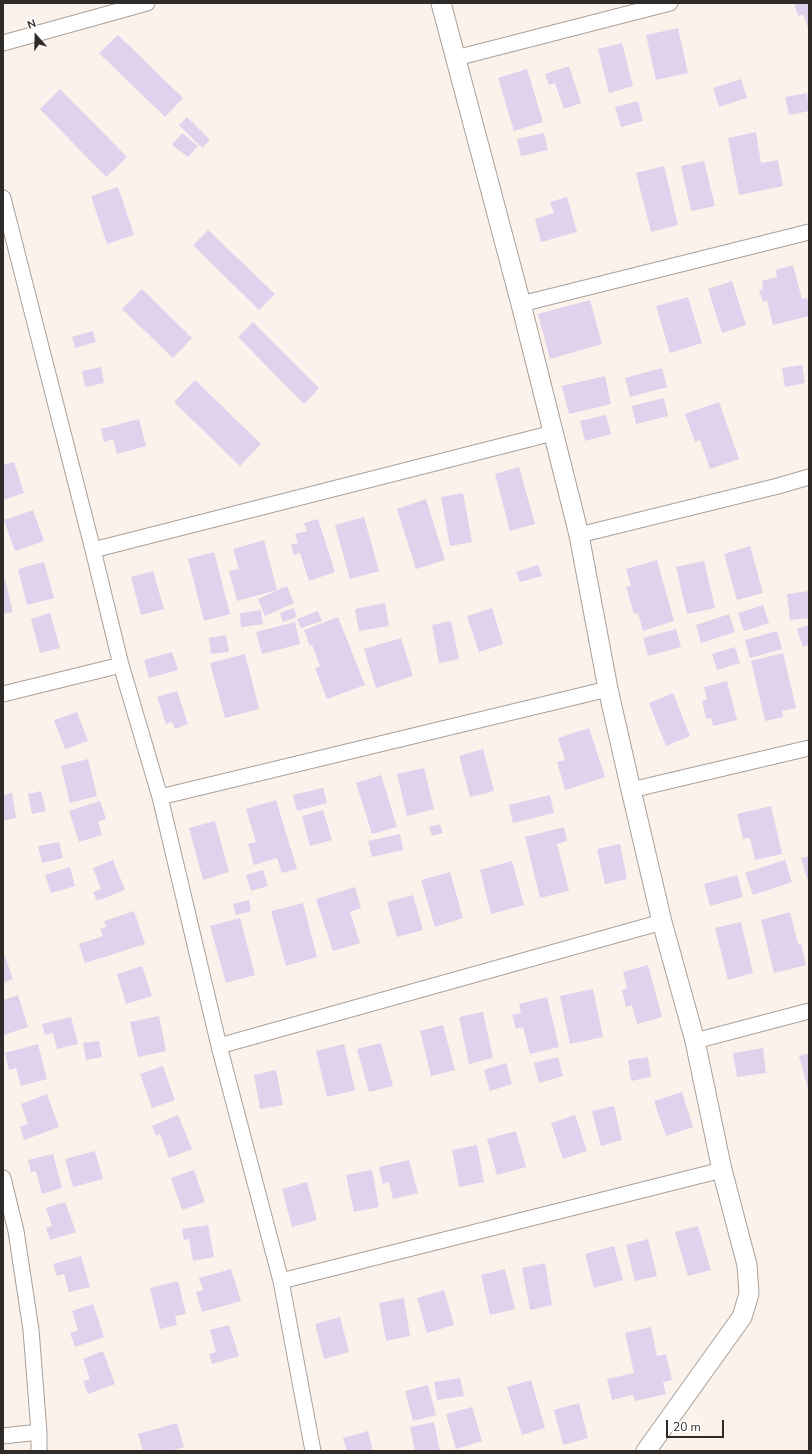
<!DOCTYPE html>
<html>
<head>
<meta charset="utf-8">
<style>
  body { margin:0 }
  #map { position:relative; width:812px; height:1454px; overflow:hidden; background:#fcf2ec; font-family:"Nunito Sans",sans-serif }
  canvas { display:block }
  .frame { position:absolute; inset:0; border:4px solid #2f2b29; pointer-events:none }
  .north { position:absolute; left:16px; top:16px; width:40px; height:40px; -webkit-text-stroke:3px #fff; paint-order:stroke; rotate:340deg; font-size:11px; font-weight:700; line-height:16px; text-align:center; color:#2f2b29 }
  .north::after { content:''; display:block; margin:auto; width:14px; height:18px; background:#2f2b29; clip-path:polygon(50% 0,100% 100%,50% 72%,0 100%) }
  .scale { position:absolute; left:666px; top:1420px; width:58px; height:18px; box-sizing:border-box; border:2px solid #2f2b29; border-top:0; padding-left:5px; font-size:12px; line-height:14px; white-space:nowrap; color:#2f2b29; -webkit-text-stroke:3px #fff; paint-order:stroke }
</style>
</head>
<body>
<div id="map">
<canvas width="812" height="1454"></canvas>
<div class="frame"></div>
<div class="north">N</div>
<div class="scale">20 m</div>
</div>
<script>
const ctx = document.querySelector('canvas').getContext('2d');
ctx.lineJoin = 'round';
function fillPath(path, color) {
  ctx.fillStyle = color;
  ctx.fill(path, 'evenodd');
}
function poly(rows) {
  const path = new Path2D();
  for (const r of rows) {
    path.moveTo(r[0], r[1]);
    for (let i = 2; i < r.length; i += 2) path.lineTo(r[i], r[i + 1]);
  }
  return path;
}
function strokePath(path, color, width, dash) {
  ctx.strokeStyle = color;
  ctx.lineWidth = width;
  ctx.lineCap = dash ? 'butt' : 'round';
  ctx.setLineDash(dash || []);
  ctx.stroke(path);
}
fillPath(poly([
  [794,3,809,3,809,31,803,14,798,16],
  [678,28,688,73,656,80,646,35],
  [118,35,183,98,165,117,99,53],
  [622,43,633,86,609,93,598,49],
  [569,66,581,103,564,109,555,83,549,85,545,74],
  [527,69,543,122,514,131,498,78],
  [741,79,747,98,719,107,713,88],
  [60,89,127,157,106,177,40,109],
  [807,93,809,111,789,115,785,97],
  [638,101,643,121,621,127,615,107],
  [187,117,210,140,202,148,179,125],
  [756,132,761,163,778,160,783,186,739,195,728,138],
  [182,133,198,146,188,157,172,145],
  [544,133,548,150,521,156,517,139],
  [704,161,715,206,691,211,681,166],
  [664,166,678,225,651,232,636,173],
  [118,187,134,235,107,244,91,196],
  [567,197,577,232,541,242,535,219,554,213,550,202],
  [208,230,275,294,259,310,193,245],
  [793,265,802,299,807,298,809,306,809,316,773,325,767,301,763,302,759,290,763,289,762,281,777,277,776,270],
  [732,281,746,325,722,333,708,289],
  [142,289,192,338,173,358,122,309],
  [688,297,702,343,670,353,656,306],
  [590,300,602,344,550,359,538,314],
  [253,322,319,388,304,404,238,337],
  [93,331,96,342,75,348,72,337],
  [802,365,805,383,785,387,782,368],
  [101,367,104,383,85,387,82,371],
  [662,368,667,387,630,397,625,378],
  [605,376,611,404,569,414,562,386],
  [195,380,261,444,240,466,174,402],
  [664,398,668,416,636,424,632,406],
  [719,402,739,459,710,469,700,440,695,442,685,414],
  [606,415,611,434,585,441,580,421],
  [139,419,146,446,117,454,113,439,104,442,101,429],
  [14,462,24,493,3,500,3,465],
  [519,467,535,524,510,531,495,474],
  [463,493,472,542,450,546,441,497],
  [426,499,445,560,416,569,397,509],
  [33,510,44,541,15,551,4,520],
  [364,517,379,571,350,579,335,525],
  [318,519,335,572,309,581,300,553,294,555,291,545,298,543,295,534,307,531,304,523],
  [264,540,277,590,237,601,229,571,239,569,233,549],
  [750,546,763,593,737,600,724,554],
  [214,552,230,614,204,621,188,559],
  [657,560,674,621,643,631,638,613,634,614,626,587,631,586,626,569],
  [704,561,715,608,687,614,676,567],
  [44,562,54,598,27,605,18,569],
  [538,565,542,576,520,582,516,572],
  [153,571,164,609,141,615,131,577],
  [3,572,13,612,3,614],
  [287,586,294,603,265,616,258,599],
  [809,591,809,618,790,620,787,594],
  [385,603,389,626,359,631,355,609],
  [763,605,769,623,744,631,738,613],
  [294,608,297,617,283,622,280,613],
  [492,608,503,644,479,652,467,616],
  [261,610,263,624,241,627,240,613],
  [318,611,322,621,301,628,297,619],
  [50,613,60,648,40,653,31,619],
  [729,614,735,632,701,643,696,625],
  [338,617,365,685,327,699,315,668,320,666,312,645,310,646,304,630],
  [451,621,459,659,439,663,432,625],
  [295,622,300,644,262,654,256,632],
  [809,625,809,645,803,647,797,629],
  [676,629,681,647,648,656,643,638],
  [777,631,782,649,750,658,745,640],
  [226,635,229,652,211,654,209,638],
  [401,638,413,676,376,688,364,649],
  [735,647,740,663,717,670,712,654],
  [172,652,178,670,149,678,144,660],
  [783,653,796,708,782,711,783,717,765,721,751,661],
  [245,654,259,709,225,718,210,663],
  [727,681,737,720,713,726,711,718,706,719,702,701,707,700,704,687],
  [177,691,188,724,175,729,172,722,166,724,157,697],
  [673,693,690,736,666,746,649,703],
  [77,712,88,741,65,749,54,720],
  [589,728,605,777,565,790,557,762,565,760,558,738],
  [483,749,494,791,470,797,459,756],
  [88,759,97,796,70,803,61,766],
  [424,768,434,809,407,816,397,774],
  [381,775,397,827,372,834,356,783],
  [323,788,327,803,297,811,293,795],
  [41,791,46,811,32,814,28,794],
  [12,793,16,818,3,821,3,795],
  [550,795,554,813,513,823,509,805],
  [276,800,297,869,282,873,277,858,254,865,248,844,256,842,246,809],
  [100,801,106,819,98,822,102,835,79,842,69,811],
  [771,806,782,854,755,860,750,838,743,839,737,814],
  [323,810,332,840,310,846,302,816],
  [215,821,229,872,203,880,189,828],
  [440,824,443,833,432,836,429,827],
  [564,827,567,841,557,844,569,891,540,898,525,837],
  [400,834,403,850,372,857,368,841],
  [59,842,63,858,42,863,38,846],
  [620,844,627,879,605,884,597,849],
  [809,856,809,879,807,879,801,858],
  [113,860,125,890,97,901,93,892,101,889,93,868],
  [785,860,792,882,753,895,745,873],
  [512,861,524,905,491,914,480,870],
  [70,867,75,886,51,893,45,875],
  [263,870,268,886,251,891,246,875],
  [450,872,463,918,435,927,421,880],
  [737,875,743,897,710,906,704,884],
  [355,887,361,908,350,912,360,943,333,951,316,899],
  [413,895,423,930,397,937,387,902],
  [249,900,251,911,236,915,233,904],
  [303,903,317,957,286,966,271,911],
  [134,911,145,944,85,963,79,944,103,936,100,929,106,927,104,921],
  [790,912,798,944,801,944,806,965,774,973,761,920],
  [240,918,255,975,226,983,210,926],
  [741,922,753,973,728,980,715,928],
  [3,951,13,979,3,983],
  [648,965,662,1017,637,1024,632,1005,626,1007,622,990,627,988,623,972],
  [142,966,152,996,126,1004,117,974],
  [593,989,603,1037,570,1044,560,996],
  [18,995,28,1027,4,1035,3,1000],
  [547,997,559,1047,530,1054,523,1027,516,1029,512,1015,521,1013,519,1004],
  [483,1012,493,1058,469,1064,459,1017],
  [159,1016,166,1051,138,1057,130,1022],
  [71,1017,78,1044,57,1049,53,1033,45,1035,42,1024],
  [443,1025,455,1070,431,1076,420,1031],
  [99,1041,102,1057,86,1060,83,1043],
  [381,1043,393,1086,369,1092,357,1049],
  [38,1044,47,1079,21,1086,16,1068,9,1070,5,1053],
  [344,1044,355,1090,327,1097,316,1051],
  [763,1048,766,1073,737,1077,733,1053],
  [809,1053,809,1092,799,1056],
  [558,1057,563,1076,539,1083,534,1063],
  [648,1057,651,1077,631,1081,628,1060],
  [506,1063,512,1084,490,1091,484,1070],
  [163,1066,175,1100,152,1108,140,1074],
  [276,1070,283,1105,260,1109,254,1075],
  [682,1092,693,1127,666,1136,654,1101],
  [47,1094,59,1127,24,1140,20,1127,28,1124,21,1104],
  [614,1106,622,1140,601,1146,592,1111],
  [178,1115,192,1149,169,1158,160,1134,156,1136,152,1126],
  [575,1115,587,1151,563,1159,551,1123],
  [516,1131,526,1167,497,1175,487,1139],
  [477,1145,484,1182,459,1187,452,1150],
  [95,1151,103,1179,73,1187,65,1159],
  [53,1154,62,1188,42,1194,36,1171,31,1172,28,1160],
  [409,1160,418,1193,393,1199,389,1182,383,1184,379,1167],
  [194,1170,205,1202,182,1210,171,1178],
  [372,1170,379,1207,354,1212,346,1175],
  [307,1182,317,1220,292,1227,282,1189],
  [65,1202,76,1232,50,1240,46,1228,52,1226,46,1208],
  [208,1225,214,1257,193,1261,189,1239,184,1240,182,1229],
  [698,1226,711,1270,688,1276,675,1232],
  [648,1239,657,1276,635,1281,626,1245],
  [614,1246,623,1280,594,1288,585,1254],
  [81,1256,90,1287,69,1292,64,1274,57,1276,53,1264],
  [545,1263,552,1305,530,1310,522,1268],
  [231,1269,241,1301,202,1312,196,1292,203,1290,199,1278],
  [505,1269,515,1309,490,1315,481,1275],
  [178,1281,186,1314,175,1316,177,1325,160,1329,150,1288],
  [444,1290,454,1325,427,1333,417,1298],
  [404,1298,410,1336,386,1341,379,1303],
  [93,1304,104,1337,75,1347,70,1333,78,1330,72,1311],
  [340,1317,349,1352,324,1359,315,1324],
  [229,1325,239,1356,212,1364,209,1354,216,1352,210,1330],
  [651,1327,657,1356,666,1354,672,1380,663,1382,666,1394,635,1401,633,1395,612,1400,607,1379,634,1373,625,1333],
  [103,1351,115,1384,88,1394,83,1381,90,1379,83,1359],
  [460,1378,464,1396,437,1400,434,1382],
  [531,1380,545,1428,522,1435,507,1387],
  [428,1385,436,1415,413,1421,405,1391],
  [579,1403,588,1438,563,1445,554,1410],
  [472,1407,482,1441,456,1449,446,1414],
  [434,1422,440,1451,415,1451,410,1427],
  [177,1423,184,1447,171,1451,143,1451,138,1434],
  [368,1431,373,1451,347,1451,343,1438]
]), '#e0d1ed');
const minor = poly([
  [3,43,147,3],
  [456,58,670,3],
  [3,198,93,550,121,665,160,797,219,1046,281,1281,313,1451],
  [521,304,809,232],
  [579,535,778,486,809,477],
  [93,550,553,433],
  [3,694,121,665],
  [631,790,809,748],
  [160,797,608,689],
  [695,1041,809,1011],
  [219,1046,662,922],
  [3,1178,16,1231,31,1330,39,1432,39,1451],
  [281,1281,722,1170],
  [3,1436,39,1432]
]);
const tertiary = poly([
  [441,3,521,304,579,535,608,689,631,790,662,922,695,1041,722,1170,747,1265,749,1294,742,1317,646,1451]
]);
strokePath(minor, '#a9a09a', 17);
strokePath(tertiary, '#a9a09a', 21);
strokePath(minor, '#fff', 15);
strokePath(tertiary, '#fff', 19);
</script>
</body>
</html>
